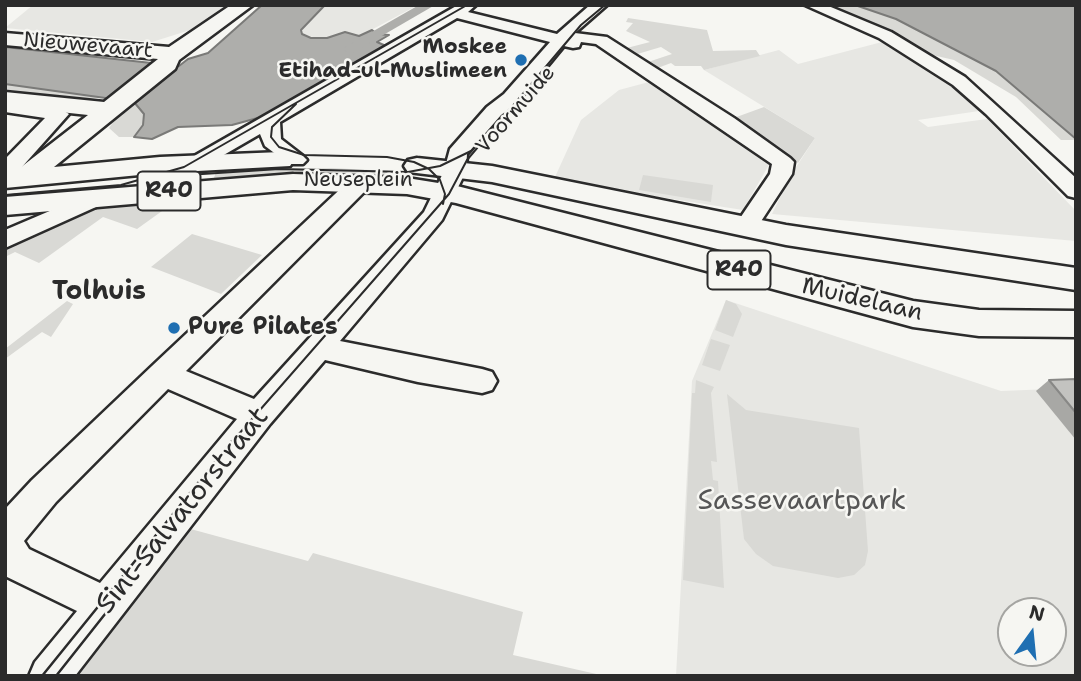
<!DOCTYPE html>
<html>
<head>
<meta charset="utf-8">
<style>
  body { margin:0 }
  #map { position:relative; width:1081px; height:681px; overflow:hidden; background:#f6f6f2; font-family:"Shantell Sans",sans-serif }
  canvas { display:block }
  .frame { position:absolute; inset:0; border:7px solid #2b2b2b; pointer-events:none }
  .north { position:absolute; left:997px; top:597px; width:70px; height:70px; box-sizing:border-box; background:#f6f6f2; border:2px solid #a5a5a2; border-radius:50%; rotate:15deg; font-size:19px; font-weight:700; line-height:28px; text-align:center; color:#2b2b2b }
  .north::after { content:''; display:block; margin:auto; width:24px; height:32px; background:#1f6fb2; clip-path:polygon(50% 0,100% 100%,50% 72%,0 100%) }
</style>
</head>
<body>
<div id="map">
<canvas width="1081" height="681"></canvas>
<div class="frame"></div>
<div class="north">N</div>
</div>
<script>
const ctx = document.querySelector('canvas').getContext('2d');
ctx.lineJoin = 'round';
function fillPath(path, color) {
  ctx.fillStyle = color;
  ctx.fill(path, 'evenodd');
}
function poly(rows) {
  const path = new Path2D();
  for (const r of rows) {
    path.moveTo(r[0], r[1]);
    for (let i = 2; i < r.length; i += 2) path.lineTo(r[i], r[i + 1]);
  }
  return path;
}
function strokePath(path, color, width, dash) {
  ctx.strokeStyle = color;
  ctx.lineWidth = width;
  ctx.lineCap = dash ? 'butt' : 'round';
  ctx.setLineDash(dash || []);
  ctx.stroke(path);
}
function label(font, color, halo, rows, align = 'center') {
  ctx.font = font + ' "Shantell Sans",sans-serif';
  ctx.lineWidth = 5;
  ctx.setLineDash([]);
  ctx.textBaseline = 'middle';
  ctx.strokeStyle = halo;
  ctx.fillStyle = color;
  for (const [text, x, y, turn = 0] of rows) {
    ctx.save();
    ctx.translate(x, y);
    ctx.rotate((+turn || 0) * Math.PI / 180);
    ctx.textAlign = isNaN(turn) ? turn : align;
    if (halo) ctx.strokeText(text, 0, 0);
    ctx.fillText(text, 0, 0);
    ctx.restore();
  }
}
fillPath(poly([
  [33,5,232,5,203,26,152,42,5,28],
  [325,5,418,5,360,36,345,32,321,39,302,34,303,27],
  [882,42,958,90,979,111,918,120,928,127,987,119,1076,211,1076,241,772,214,791,175,815,138,704,70,779,50,798,64],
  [649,82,770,163,743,210,640,194,555,177,581,120,619,90],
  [726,300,1001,391,1076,388,1076,676,676,676,692,381],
  [1011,611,1053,611,1053,653,1011,653]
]), '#e7e7e3');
fillPath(poly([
  [819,5,855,5,896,19,949,45,996,71,1029,97,1076,140,1061,140,1016,97,954,60,928,54,878,26],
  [628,18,707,30,713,51,756,50,760,56,704,70,701,66,675,66,671,63,655,69,645,63,672,54,661,47,634,55,623,49,650,42,626,31,633,23,626,22],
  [5,84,104,96,81,101,5,93],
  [134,102,144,114,143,125,134,137,119,137,109,128,118,115],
  [764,107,815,138,798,163,731,119],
  [331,168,410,172,407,176,290,172,213,180,217,170],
  [643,175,713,185,711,202,639,190],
  [176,201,137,229,103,217,39,263,15,252,5,257,5,249,24,238,89,210],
  [192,234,262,255,221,294,151,267],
  [726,300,736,304,742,314,733,337,715,330],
  [67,301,73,304,51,337,42,332,5,359,5,349],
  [711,339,730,345,720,371,702,365],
  [696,380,714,387,711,393,717,462,711,461,713,480,718,481,724,588,683,580,692,393,695,393],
  [727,394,746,410,859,428,868,551,865,565,854,575,838,578,773,566,756,554,744,539],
  [187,528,308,561,313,553,523,612,513,655,605,676,71,676]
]), '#d9d9d5');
const water = poly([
  [262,5,325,5,301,30,302,34,311,38,327,38,345,32,359,36,372,30,377,34,389,35,377,42,386,46,265,116,232,125,178,127,152,139,134,137,143,125,144,114,134,102,5,84,5,47,179,66,188,59,208,53,262,5],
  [855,5,1076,5,1076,139,996,71,896,19,855,5]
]);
fillPath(water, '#aeaeab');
strokePath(water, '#7a7a78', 2);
fillPath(poly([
  [419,5,435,5,354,52,349,53,342,49,419,5]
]), '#aeaeab');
const minor = poly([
  [458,5,476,5,468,12,557,34,590,5,607,5,575,33,607,37,734,118,790,158,794,162,792,174,754,232,746,235,738,232,734,227,770,174,772,164,596,44,581,42,579,47,573,48,564,46,518,102,501,115,467,154,466,171,442,220,340,341,482,369,492,372,497,381,492,390,482,393,418,382,325,360,270,424,75,676,29,676,35,662,77,611,5,576,5,509,32,480,152,366,351,179,367,179,370,184,367,189,186,371,254,399,424,212,444,171,450,149,487,107,504,94,550,42,457,18,280,122,281,139,303,156,307,160,303,164,289,164,265,146,260,134,203,167,189,167,185,163,189,159,458,5],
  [168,389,237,419,100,583,29,549,24,541,56,502,168,389],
  [805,5,826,5,891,32,965,77,1076,178,1076,198,1068,196,986,114,953,85,879,38,805,5],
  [5,100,59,108,69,114,13,177,5,178,5,159,45,118,5,112,5,100],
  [99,190,107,192,110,197,107,202,5,248,5,230,99,190]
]);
const major = poly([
  [231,5,253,5,179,60,175,69,54,167,160,157,281,152,290,154,294,160,290,166,160,173,5,188,5,172,16,171,88,115,5,106,5,92,104,102,158,59,5,45,5,33,169,47,231,5],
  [417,158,492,166,786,225,1076,268,1076,290,786,245,492,182,408,172,404,166,408,160,417,158],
  [293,174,407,178,457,186,913,301,979,310,1076,311,1076,337,979,336,913,327,456,203,407,194,293,190,5,215,5,197,293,174]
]);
strokePath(minor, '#2b2b2b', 5);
strokePath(major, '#2b2b2b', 5);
fillPath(minor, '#f6f6f2');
fillPath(major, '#f6f6f2');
strokePath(poly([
  [296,104,272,127,271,137,279,147,304,155,387,157,414,162,429,169,440,180,445,194,443,204],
  [172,176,279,169,408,172,440,166,471,151],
  [5,195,121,185,184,167,467,5],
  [231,443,449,194,467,160,581,25,605,5]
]), '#2b2b2b', 2);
strokePath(poly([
  [42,676,232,441],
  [56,676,109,609]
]), '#2b2b2b', 2.5);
fillPath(poly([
  [1076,379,1076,440,1036,391,1049,380]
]), '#a8a8a5');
const building = poly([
  [1076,379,1076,413,1049,380,1076,379]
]);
fillPath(building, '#c3c3c0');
strokePath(building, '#888886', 2);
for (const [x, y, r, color] of [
  [521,60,7,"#1f6fb2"],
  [174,328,7,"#1f6fb2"]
]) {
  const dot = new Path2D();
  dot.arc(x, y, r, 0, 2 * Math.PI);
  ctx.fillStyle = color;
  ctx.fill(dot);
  strokePath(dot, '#f6f6f2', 2.5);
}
label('21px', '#2b2b2b', '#f6f6f2', [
  ["Nieuwevaart",88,46,5],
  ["Voormuide",516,110,-49],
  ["Neuseplein",358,181]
]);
label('bold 21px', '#2b2b2b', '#f6f6f2', [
  ["Moskee",507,48],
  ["Etihad-ul-Muslimeen",507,72]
], 'right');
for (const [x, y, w] of [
  [169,191,63],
  [739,270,63]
]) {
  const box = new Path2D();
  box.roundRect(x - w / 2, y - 19.5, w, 39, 5);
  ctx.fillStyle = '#f6f6f2';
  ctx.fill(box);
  strokePath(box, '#2b2b2b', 2);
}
label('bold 23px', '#2b2b2b', null, [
  ["R40",169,191],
  ["R40",739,270]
]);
label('24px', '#2b2b2b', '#f6f6f2', [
  ["Muidelaan",862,300,13]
]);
label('bold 24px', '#2b2b2b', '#f6f6f2', [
  ["Pure Pilates",188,328]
], 'left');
label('bold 26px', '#2b2b2b', '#f6f6f2', [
  ["Tolhuis",99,292]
]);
label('28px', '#565656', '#f6f6f2', [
  ["Sassevaartpark",802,502]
]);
label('28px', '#2b2b2b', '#f6f6f2', [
  ["Sint-Salvatorstraat",183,511,-51]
]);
</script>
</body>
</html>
